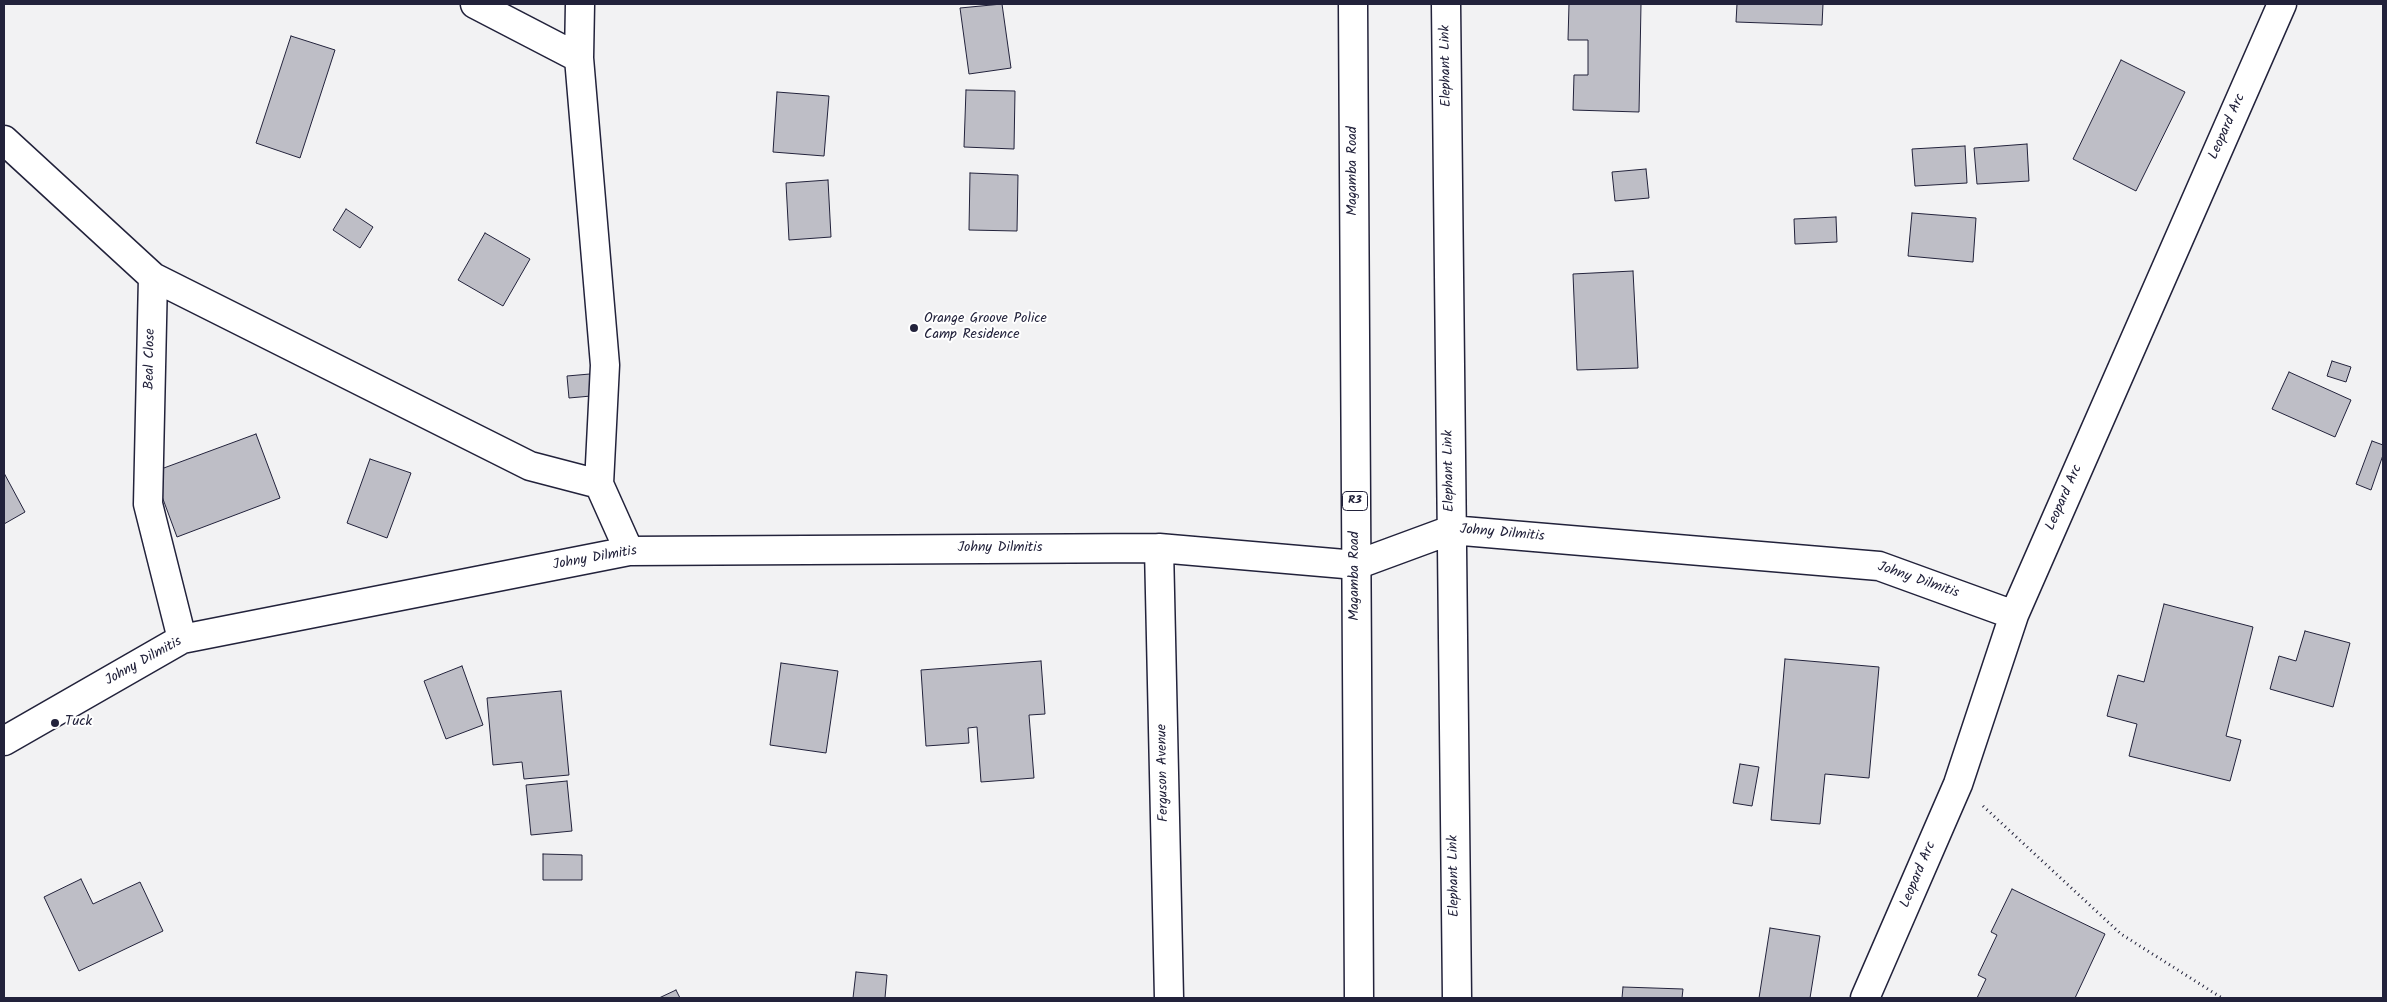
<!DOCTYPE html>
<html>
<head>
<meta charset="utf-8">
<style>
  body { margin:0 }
  #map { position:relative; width:2387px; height:1002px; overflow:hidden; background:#f2f2f3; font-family:Kalam,sans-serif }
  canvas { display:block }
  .frame { position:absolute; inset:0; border:5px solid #22223b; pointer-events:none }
</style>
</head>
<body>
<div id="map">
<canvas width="2387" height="1002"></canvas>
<div class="frame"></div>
</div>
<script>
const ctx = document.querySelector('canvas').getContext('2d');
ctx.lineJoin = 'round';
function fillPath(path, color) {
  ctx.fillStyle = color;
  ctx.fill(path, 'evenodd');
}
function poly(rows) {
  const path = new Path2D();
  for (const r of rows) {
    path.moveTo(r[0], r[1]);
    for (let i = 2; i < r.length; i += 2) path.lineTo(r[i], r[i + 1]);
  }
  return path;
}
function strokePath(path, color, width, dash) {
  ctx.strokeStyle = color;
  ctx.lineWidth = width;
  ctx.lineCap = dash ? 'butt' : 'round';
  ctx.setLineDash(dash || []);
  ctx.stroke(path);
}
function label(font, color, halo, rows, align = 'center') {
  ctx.font = font + ' Kalam,sans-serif';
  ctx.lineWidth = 4;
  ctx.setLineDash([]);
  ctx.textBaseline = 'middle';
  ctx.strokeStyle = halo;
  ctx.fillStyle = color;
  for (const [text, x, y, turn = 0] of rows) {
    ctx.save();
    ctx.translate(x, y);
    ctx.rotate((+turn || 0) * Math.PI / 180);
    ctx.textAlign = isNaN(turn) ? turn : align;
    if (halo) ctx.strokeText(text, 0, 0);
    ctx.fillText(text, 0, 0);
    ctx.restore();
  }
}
const building = poly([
  [1002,4,1011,68,969,74,960,8,1002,4],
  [1569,4,1641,4,1639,112,1573,110,1574,75,1588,75,1588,40,1568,40,1569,4],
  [1737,4,1823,4,1822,25,1736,22,1737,4],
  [291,36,335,50,300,158,256,143,291,36],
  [2121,60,2185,92,2136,191,2073,159,2121,60],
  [966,90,1015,91,1014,149,964,147,966,90],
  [777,92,829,96,824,156,773,152,777,92],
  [2027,144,2029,181,1977,184,1974,148,2027,144],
  [1965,146,1967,183,1915,186,1912,149,1965,146],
  [1646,169,1649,198,1615,201,1612,172,1646,169],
  [970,173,1018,175,1017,231,969,230,970,173],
  [828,180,831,237,789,240,786,183,828,180],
  [346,209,373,227,360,248,333,230,346,209],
  [1912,213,1976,218,1973,262,1908,256,1912,213],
  [1836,217,1837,242,1795,244,1794,219,1836,217],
  [485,233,530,259,503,306,458,280,485,233],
  [1633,271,1638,368,1577,370,1573,274,1633,271],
  [2332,361,2351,367,2346,382,2327,376,2332,361],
  [2289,372,2351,400,2335,437,2272,409,2289,372],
  [590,374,591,396,569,398,567,376,590,374],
  [256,434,280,498,177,537,153,472,256,434],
  [2372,441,2383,445,2383,455,2371,490,2356,484,2372,441],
  [370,459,411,473,387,538,347,523,370,459],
  [4,473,25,512,4,524,4,473],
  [2164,604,2253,627,2226,736,2241,740,2230,781,2129,756,2137,724,2107,716,2118,675,2144,682,2164,604],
  [2305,631,2350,643,2333,707,2270,689,2279,656,2296,661,2305,631],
  [1785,659,1879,667,1869,778,1825,774,1820,824,1771,820,1785,659],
  [1041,661,1045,714,1029,715,1034,778,981,782,977,727,968,728,969,743,926,746,921,670,1041,661],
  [781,663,838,671,826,753,770,745,781,663],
  [462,666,483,725,446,739,424,681,462,666],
  [561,691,569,775,524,779,522,762,493,765,487,698,561,691],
  [1740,764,1759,767,1752,806,1733,803,1740,764],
  [567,781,572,831,531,835,526,785,567,781],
  [543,854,582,855,582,880,543,880,543,854],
  [81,879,93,904,140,882,163,931,79,971,44,897,81,879],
  [2012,889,2105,934,2075,998,1977,998,1986,979,1978,975,1997,935,1991,932,2012,889],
  [1770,928,1820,936,1810,998,1759,998,1770,928],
  [856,972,887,975,885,998,853,998,856,972],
  [1623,987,1683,989,1682,998,1622,998,1623,987],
  [676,990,680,998,659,998,676,990]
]);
fillPath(building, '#bebec6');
strokePath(building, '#22223b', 1);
const minor = poly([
  [475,4,579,58],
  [580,4,579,58,605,365,599,484],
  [1446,4,1457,998],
  [4,140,153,277,148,504,182,639],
  [153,277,530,466,599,484,629,551],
  [1159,548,1169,998],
  [4,741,182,639,629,551,1159,548,1356,565,1451,530,1879,566,2014,615],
  [1865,998,1958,784,2014,615,2282,4]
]);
const highway = poly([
  [1353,4,1359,998]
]);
strokePath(minor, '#22223b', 31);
strokePath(highway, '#22223b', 31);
strokePath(poly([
  [1983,806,2121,934,2222,998]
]), '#22223b', 3, [1, 4]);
strokePath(minor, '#fff', 28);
strokePath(highway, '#fff', 28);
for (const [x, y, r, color] of [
  [914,328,5,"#22223b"],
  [55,723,5,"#22223b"]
]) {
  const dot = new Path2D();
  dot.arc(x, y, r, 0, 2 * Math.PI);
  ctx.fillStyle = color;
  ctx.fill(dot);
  strokePath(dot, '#fff', 2);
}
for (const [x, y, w] of [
  [1355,501,25]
]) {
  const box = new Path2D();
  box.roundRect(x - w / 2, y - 9.5, w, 19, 4);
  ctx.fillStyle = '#fff';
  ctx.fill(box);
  strokePath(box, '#22223b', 1);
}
label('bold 12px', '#22223b', null, [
  ["R3",1355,501]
]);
label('14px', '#22223b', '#fff', [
  ["Elephant Link",1447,66,-91],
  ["Leopard Arc",2228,127,-66],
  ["Magamba Road",1354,171,-90],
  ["Beal Close",151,359,-89],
  ["Elephant Link",1450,471,-91],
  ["Leopard Arc",2065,498,-66],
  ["Johny Dilmitis",1502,534,5],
  ["Johny Dilmitis",1000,549],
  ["Johny Dilmitis",595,559,-10],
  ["Magamba Road",1356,576,-90],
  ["Johny Dilmitis",1918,581,19],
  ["Johny Dilmitis",144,662,-29],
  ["Ferguson Avenue",1164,773,-91],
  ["Leopard Arc",1919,875,-67],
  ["Elephant Link",1455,876,-91]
]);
label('14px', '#22223b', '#fff', [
  ["Orange Groove Police",924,320],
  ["Camp Residence",924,336],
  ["Tuck",65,723]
], 'left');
</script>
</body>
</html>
